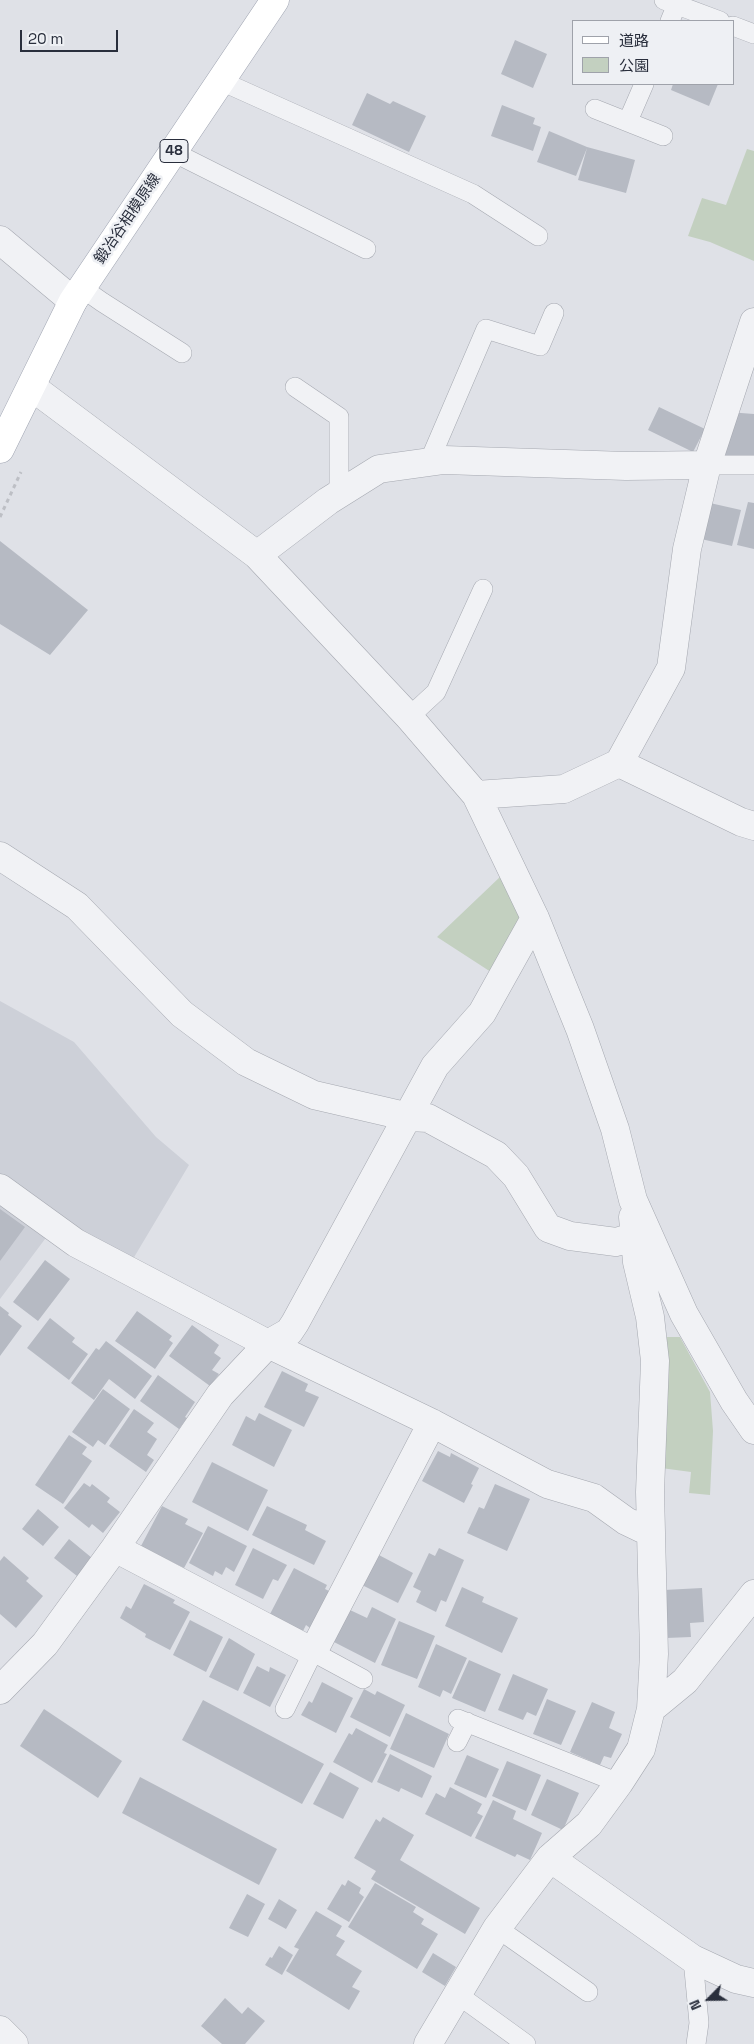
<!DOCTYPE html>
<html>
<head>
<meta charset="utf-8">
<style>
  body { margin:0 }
  #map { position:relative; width:754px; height:2044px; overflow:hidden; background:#dfe1e7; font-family:"Space Grotesk","Noto Sans JP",sans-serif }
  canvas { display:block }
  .legend { position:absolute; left:572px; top:20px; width:162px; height:65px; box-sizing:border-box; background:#eef0f4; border:1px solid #9fa2aa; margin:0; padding:6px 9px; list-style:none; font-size:15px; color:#292e3c }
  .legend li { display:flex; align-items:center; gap:10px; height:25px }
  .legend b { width:25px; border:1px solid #9fa2aa }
  .north { position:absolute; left:684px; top:1974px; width:50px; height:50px; -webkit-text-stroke:4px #eef0f4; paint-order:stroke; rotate:247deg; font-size:14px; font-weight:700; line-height:20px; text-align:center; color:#292e3c }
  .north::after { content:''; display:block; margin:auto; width:18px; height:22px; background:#292e3c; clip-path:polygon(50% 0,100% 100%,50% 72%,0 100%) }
  .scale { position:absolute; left:20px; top:30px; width:98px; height:22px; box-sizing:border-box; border:2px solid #292e3c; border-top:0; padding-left:6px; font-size:15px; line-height:18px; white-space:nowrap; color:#292e3c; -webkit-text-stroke:4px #eef0f4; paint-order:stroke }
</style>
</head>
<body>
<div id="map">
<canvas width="754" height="2044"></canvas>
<ul class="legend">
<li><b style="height:6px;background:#fff"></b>道路</li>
<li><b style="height:14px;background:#c3d0c0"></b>公園</li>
</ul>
<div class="north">N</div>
<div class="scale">20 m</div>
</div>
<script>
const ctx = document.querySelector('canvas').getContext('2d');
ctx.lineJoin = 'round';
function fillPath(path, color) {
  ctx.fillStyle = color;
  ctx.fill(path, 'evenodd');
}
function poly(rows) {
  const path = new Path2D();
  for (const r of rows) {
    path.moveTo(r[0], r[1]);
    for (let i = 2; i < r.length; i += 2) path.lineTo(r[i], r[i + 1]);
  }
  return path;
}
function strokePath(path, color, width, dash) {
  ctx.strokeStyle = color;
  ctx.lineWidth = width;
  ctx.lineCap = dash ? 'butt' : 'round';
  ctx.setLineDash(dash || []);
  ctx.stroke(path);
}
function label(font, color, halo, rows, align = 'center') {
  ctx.font = font + ' "Space Grotesk","Noto Sans JP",sans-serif';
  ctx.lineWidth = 5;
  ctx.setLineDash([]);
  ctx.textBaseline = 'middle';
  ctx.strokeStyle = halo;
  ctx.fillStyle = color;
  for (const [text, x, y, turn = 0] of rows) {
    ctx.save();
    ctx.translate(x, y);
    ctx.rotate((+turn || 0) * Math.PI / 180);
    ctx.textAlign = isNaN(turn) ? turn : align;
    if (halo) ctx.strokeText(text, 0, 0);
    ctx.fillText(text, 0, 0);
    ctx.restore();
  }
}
fillPath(poly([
  [0,1001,74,1042,156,1137,189,1165,130,1264,0,1177],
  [0,1200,48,1235,0,1299]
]), '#cdd0d8');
fillPath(poly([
  [747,149,754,151,754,261,710,242,688,236,702,198,726,205],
  [501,876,523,913,494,974,437,937],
  [666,1337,680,1337,710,1392,713,1431,710,1495,689,1493,691,1472,661,1468,666,1393]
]), '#c3d0c0');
fillPath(poly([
  [515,40,547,54,533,88,501,74],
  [673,84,718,84,709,106,671,90],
  [367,93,390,104,393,101,426,116,409,152,352,125],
  [502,105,535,118,533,124,541,127,533,151,491,136],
  [549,131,587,147,635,160,626,193,578,180,587,148,576,176,537,162],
  [659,407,705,429,693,452,648,430],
  [728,412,754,414,754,460,725,457],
  [748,502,754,503,754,549,737,545],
  [710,503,741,510,732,546,701,539],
  [0,541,88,610,50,655,0,624],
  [0,1209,25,1227,0,1261],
  [45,1260,70,1279,38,1321,13,1302],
  [0,1306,9,1313,8,1315,22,1326,0,1356],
  [137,1311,172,1336,169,1340,173,1343,155,1369,115,1341],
  [50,1318,75,1338,72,1342,88,1354,69,1380,27,1348],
  [192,1325,219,1345,214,1353,221,1358,212,1370,219,1374,210,1386,169,1356],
  [106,1341,152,1376,135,1399,109,1379,94,1400,71,1383,96,1348,99,1350],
  [282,1371,308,1384,305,1391,319,1397,304,1427,264,1407],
  [158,1375,195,1402,185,1417,187,1418,179,1429,140,1401],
  [103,1389,130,1409,105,1445,98,1440,93,1447,72,1432],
  [134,1409,154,1423,147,1432,157,1439,147,1455,154,1460,146,1472,109,1446],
  [259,1413,292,1430,274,1467,232,1445,246,1416,255,1421],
  [69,1435,87,1447,82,1454,92,1461,63,1504,35,1485],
  [438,1451,450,1457,451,1453,479,1468,471,1484,473,1485,464,1503,422,1481],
  [212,1462,268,1490,248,1531,192,1502],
  [84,1483,90,1487,92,1484,110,1498,107,1502,120,1512,103,1533,92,1524,89,1528,64,1508],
  [495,1484,530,1499,507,1551,467,1533,479,1507,484,1509],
  [162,1506,188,1519,185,1524,203,1533,184,1568,141,1546],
  [267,1506,307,1525,305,1530,326,1541,314,1565,252,1535],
  [38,1509,59,1527,43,1546,22,1529],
  [208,1526,247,1546,234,1572,226,1567,222,1575,215,1571,213,1576,189,1563],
  [69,1539,92,1558,77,1576,54,1558],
  [253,1548,287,1565,278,1581,273,1579,263,1599,235,1585],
  [439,1548,464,1560,446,1602,441,1600,436,1612,416,1602,421,1591,413,1587,429,1553,435,1556],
  [377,1554,413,1573,398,1603,358,1583],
  [4,1556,29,1578,26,1581,43,1596,16,1628,0,1614,0,1561],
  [294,1568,327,1585,325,1589,329,1591,310,1628,306,1625,303,1631,270,1614],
  [144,1584,175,1600,173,1603,190,1612,170,1650,145,1637,146,1634,120,1618,126,1606,131,1609],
  [462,1587,484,1597,482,1602,518,1618,502,1653,445,1626],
  [702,1588,704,1622,690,1623,691,1637,666,1638,664,1590],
  [372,1607,396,1619,375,1663,334,1642,350,1610,367,1618],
  [190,1620,223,1637,206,1672,173,1655],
  [399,1621,435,1636,417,1679,381,1665],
  [229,1638,255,1654,238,1691,209,1677],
  [436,1644,467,1658,451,1694,443,1690,440,1697,418,1687],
  [469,1660,501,1674,485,1712,452,1698],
  [257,1666,269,1672,270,1667,286,1675,270,1707,243,1693],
  [513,1674,548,1689,536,1716,527,1712,523,1720,498,1710],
  [322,1682,353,1698,336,1733,301,1715,309,1701,312,1703],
  [364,1689,375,1695,377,1691,405,1705,390,1737,350,1717],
  [547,1699,576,1711,561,1745,533,1734],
  [203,1700,324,1764,302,1804,182,1740],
  [592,1702,615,1712,609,1728,622,1734,611,1758,604,1756,600,1765,570,1752],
  [44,1709,122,1761,98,1798,20,1746],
  [406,1713,449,1734,434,1768,390,1749],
  [356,1728,388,1745,384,1753,387,1754,372,1783,333,1762,349,1733,352,1735],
  [390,1754,432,1776,422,1798,401,1788,399,1792,377,1782],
  [467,1755,499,1769,486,1798,454,1784],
  [507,1761,541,1775,526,1811,492,1796],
  [330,1772,359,1788,343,1819,313,1804],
  [140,1777,277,1849,259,1885,122,1813],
  [547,1779,579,1793,563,1830,531,1815],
  [450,1787,482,1804,477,1813,483,1816,471,1837,425,1814,436,1793,445,1798],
  [493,1800,516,1811,513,1819,542,1833,530,1860,517,1854,515,1857,475,1838],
  [383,1817,414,1835,400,1860,480,1908,465,1934,371,1879,376,1871,354,1858,376,1819,380,1822],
  [348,1880,361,1888,359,1893,364,1897,349,1922,327,1909,342,1884,345,1886],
  [375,1883,416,1907,413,1912,424,1919,421,1924,438,1934,417,1969,348,1927],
  [247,1894,265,1904,248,1937,229,1928],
  [279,1899,297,1910,286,1929,268,1919],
  [316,1911,342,1926,336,1936,345,1941,336,1955,362,1971,352,1987,360,1991,349,2010,286,1971,299,1949,294,1947],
  [279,1946,293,1955,282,1975,265,1965,270,1957,272,1958],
  [433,1953,456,1967,445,1986,422,1972],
  [225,1998,242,2014,248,2007,265,2021,245,2044,222,2044,201,2026]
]), '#b6bac3');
const service = poly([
  [664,0,720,21],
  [670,21,677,4],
  [733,26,754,34],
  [221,81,473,194,538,236],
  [595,109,663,136],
  [628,121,644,84],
  [173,152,366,249],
  [82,288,102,302,182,353],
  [295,387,339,417,339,495],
  [429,462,486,329,540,346,554,313],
  [707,465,754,465],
  [409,717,436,692,483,589],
  [285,1709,313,1652,363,1679],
  [458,1719,619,1783],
  [457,1742,467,1722],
  [497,1928,588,1992],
  [693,1959,699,2023,696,2044],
  [457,1994,526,2044]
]);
const minor = poly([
  [32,387,257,555,409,717,476,795,535,918,580,1029,615,1129,633,1200,684,1314,734,1401,754,1430],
  [257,555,328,501,379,469,444,460,626,466,707,465],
  [619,763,671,668,687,549,707,465,754,322],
  [476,795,564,789,619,763,741,822,754,826],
  [0,856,77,906,182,1014,246,1062,314,1095,409,1117,428,1118,496,1155,516,1176,548,1228,570,1236,616,1242,634,1237],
  [0,1188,76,1243,268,1344,432,1423,547,1484,594,1498,626,1521,651,1533],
  [115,1548,313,1652,432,1423],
  [0,1690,45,1644,115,1548,220,1395,268,1344,289,1332,295,1323,435,1066,482,1013,535,918],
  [651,1709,685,1681,754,1594],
  [550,1858,693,1959,736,1979,754,1983],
  [0,2030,14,2044],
  [428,2044,497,1928,550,1858,589,1824,619,1783,641,1749,651,1709,654,1654,650,1492,655,1361,650,1317,637,1262,633,1217]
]);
const tertiary = poly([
  [0,240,73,301]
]);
const primary = poly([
  [0,449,73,301,275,0]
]);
strokePath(service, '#a5a8b0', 20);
strokePath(minor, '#a5a8b0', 29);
strokePath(tertiary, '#a5a8b0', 29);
strokePath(primary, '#9fa4b1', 29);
strokePath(poly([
  [0,517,21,472]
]), '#bdbfc5', 3, [4, 4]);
strokePath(service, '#f1f2f5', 19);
strokePath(minor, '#f1f2f5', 28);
strokePath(tertiary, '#f1f2f5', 28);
strokePath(primary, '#fff', 28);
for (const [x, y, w] of [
  [174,151,28]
]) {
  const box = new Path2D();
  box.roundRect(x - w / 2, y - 11.5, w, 23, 4);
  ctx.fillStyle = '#eef0f4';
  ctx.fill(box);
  strokePath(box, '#292e3c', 1);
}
label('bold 14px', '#292e3c', null, [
  ["48",174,151]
]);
label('15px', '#292e3c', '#eef0f4', [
  ["鍛冶谷相模原線",128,219,-56]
]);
</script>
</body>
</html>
